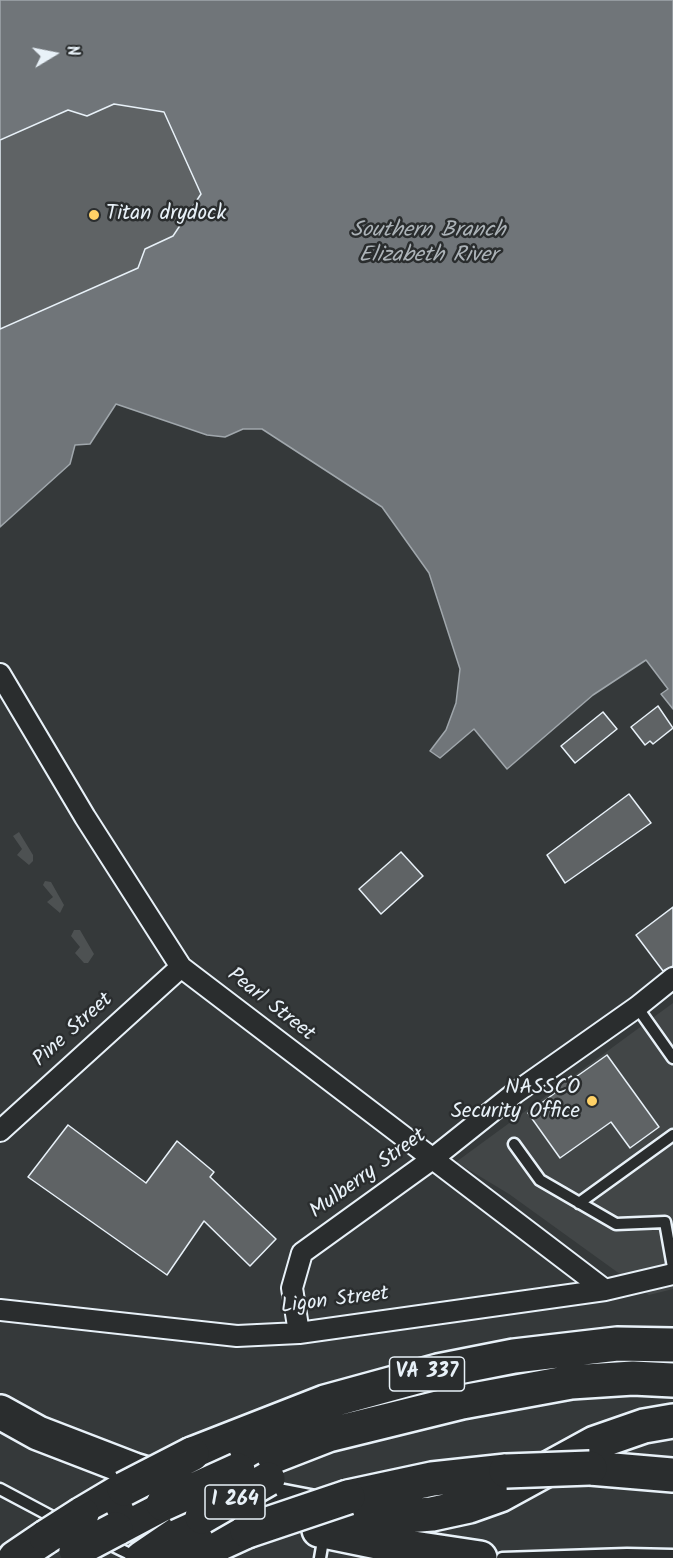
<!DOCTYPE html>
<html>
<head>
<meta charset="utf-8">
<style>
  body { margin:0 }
  #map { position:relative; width:673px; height:1558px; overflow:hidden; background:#35393a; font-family:Kalam,sans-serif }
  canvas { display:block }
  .north { position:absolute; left:24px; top:24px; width:60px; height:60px; -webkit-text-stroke:4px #2a2d2e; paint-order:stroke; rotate:80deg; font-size:16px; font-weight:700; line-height:24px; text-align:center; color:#e8f1f8 }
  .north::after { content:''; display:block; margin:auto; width:21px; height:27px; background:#e8f1f8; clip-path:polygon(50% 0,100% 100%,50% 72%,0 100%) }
</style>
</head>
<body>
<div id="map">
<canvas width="673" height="1558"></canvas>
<div class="north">N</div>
</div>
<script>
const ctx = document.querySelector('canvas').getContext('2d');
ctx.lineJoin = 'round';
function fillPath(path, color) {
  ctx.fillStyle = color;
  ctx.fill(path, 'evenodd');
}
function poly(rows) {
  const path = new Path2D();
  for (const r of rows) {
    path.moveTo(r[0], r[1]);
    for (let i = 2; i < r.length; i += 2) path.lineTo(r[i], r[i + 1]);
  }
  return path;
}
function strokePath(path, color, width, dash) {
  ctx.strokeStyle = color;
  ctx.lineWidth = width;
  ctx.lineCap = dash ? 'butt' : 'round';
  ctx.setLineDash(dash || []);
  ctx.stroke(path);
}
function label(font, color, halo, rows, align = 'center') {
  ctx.font = font + ' Kalam,sans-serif';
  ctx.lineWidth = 5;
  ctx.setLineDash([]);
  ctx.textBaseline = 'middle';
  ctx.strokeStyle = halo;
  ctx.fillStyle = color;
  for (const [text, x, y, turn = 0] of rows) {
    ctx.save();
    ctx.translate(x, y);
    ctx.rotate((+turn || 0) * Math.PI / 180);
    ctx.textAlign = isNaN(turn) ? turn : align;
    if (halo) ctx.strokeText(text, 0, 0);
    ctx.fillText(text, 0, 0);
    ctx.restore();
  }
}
fillPath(poly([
  [673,1003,673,1289,649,1295,509,1194,456,1162]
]), '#424647');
fillPath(poly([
  [19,832,33,855,33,861,29,865,17,855,22,849,13,836],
  [45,881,51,882,64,905,60,913,47,902,53,897,43,885],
  [74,930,80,930,94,954,88,963,84,963,75,953,80,947,71,936]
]), '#4d5152');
const water = poly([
  [0,0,673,0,673,709,661,694,668,689,646,660,593,695,507,769,474,729,440,758,430,751,446,730,456,703,460,669,429,573,382,507,262,429,243,429,225,437,207,435,116,404,90,444,75,445,70,464,0,527,0,0]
]);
fillPath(water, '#707579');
strokePath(water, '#a0a7ac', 1.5);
const building = poly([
  [114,104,164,112,201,194,173,236,145,249,138,268,0,329,0,140,68,110,87,116,114,104],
  [658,706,673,728,653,744,650,741,645,745,631,727,658,706],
  [603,712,617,729,575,763,561,746,603,712],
  [629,794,651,823,565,883,547,855,629,794],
  [401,852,423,876,381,914,359,889,401,852],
  [673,907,673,966,663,971,636,935,673,907],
  [607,1055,659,1127,630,1148,611,1122,560,1158,528,1113,559,1090,557,1086,571,1076,573,1079,607,1055],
  [68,1125,146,1183,177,1141,214,1172,210,1177,276,1239,250,1266,204,1221,167,1275,28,1177,68,1125]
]);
fillPath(building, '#5f6365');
strokePath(building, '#e8f1f8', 1.5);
const service = poly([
  [637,1007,673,1058],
  [514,1144,540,1180,616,1224,665,1222,673,1267],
  [579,1203,673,1135],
  [0,1489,62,1522],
  [103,1541,138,1558],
  [320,1558,324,1535],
  [502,1558,627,1554,673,1555]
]);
const minor = poly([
  [0,674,85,817,181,967,605,1290],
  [0,1131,181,967],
  [0,1310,237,1336,299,1333,605,1290,673,1274],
  [299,1333,292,1288,302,1253,431,1160,515,1093,637,1007,673,978]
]);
const motorway = poly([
  [0,1412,38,1433,134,1470,170,1481],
  [192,1454,325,1402,438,1371,514,1356,617,1344,673,1345],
  [590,1468,673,1475],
  [238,1470,328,1435,462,1402,571,1382,633,1378,673,1380],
  [223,1490,358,1516,381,1518,432,1514,469,1506,500,1495,595,1443,644,1426,673,1421],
  [348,1497,432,1479,506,1471],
  [82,1514,124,1489],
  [116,1529,163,1504],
  [319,1530,387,1544,480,1558],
  [15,1558,46,1537],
  [142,1558,202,1517],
  [188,1558,247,1531]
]);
strokePath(service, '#e8f1f8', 15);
strokePath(minor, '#e8f1f8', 24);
strokePath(motorway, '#e8f1f8', 38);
strokePath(service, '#2a2d2e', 10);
strokePath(minor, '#2a2d2e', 20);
strokePath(motorway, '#2a2d2e', 33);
const motorwayBridge = poly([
  [506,1471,590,1468],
  [124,1489,192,1454],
  [163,1504,238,1470],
  [202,1517,268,1479],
  [247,1531,348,1497],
  [46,1537,82,1514],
  [76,1550,116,1529]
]);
strokePath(motorwayBridge, '#e8f1f8', 38, []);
strokePath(motorwayBridge, '#2a2d2e', 33);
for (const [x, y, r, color] of [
  [94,215,6,"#ffd166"],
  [592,1101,6,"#ffd166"]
]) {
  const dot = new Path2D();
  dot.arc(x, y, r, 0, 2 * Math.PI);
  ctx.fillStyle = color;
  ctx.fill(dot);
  strokePath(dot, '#2a2d2e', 2);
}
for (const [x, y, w] of [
  [427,1374,75],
  [235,1502,60]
]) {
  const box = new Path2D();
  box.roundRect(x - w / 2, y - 17, w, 34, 4.5);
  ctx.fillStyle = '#2a2d2e';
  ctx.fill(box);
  strokePath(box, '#e8f1f8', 1.5);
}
label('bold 20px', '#e8f1f8', null, [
  ["VA 337",427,1374],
  ["I 264",235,1502]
]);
label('21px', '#e8f1f8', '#2a2d2e', [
  ["Titan drydock",106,215],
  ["NASSCO",580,1089,"right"],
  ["Security Office",580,1113,"right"]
], 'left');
label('21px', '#e8f1f8', '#2a2d2e', [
  ["Pearl Street",270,1006,38],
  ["Pine Street",74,1031,-42],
  ["Mulberry Street",369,1175,-36],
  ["Ligon Street",335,1302,-7]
]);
label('italic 22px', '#acb3b8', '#2a2d2e', [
  ["Southern Branch",428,232],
  ["Elizabeth River",428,257]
]);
</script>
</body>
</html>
